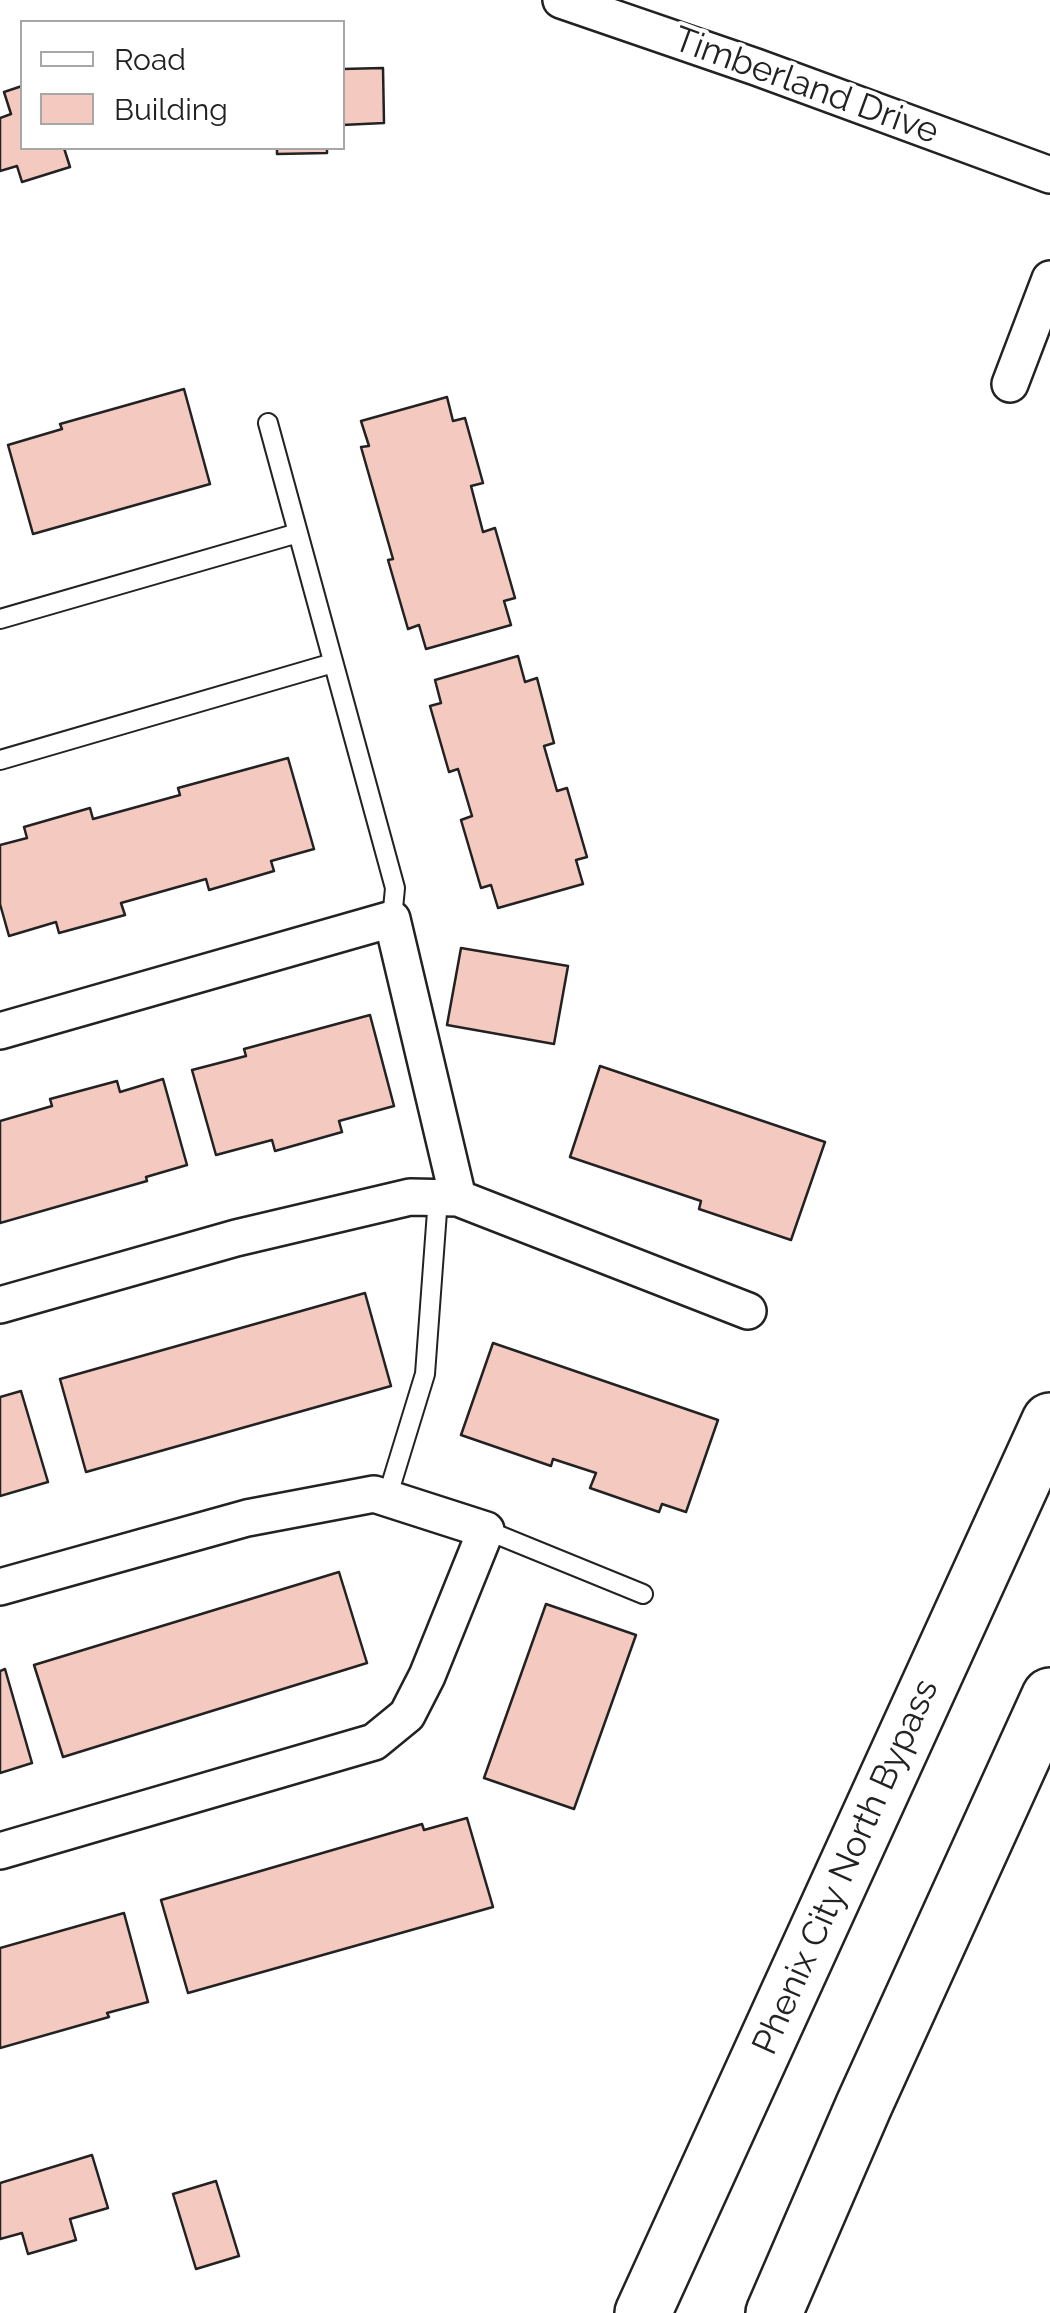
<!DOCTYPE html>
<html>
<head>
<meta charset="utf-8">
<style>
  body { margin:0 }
  #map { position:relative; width:1050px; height:2313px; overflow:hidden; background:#fff; font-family:Raleway,sans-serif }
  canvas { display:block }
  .legend { position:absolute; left:20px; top:20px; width:325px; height:130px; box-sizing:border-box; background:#fff; border:2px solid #a7a7a7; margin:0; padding:12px 18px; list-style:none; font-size:30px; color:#222 }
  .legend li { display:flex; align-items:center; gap:20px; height:50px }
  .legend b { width:50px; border:2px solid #a7a7a7 }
</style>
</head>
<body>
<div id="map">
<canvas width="1050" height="2313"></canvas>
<ul class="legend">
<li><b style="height:12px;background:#fff"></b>Road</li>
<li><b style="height:28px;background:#f3c9c0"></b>Building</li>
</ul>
</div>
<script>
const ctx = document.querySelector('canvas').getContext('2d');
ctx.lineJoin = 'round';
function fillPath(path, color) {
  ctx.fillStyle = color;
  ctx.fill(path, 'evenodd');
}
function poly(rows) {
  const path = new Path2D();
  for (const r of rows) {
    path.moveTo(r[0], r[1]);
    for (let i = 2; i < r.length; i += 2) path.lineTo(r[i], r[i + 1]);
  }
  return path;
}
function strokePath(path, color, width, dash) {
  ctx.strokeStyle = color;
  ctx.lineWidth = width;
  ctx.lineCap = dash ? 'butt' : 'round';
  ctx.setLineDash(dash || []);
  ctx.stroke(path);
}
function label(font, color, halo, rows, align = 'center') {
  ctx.font = font + ' Raleway,sans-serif';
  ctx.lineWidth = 8;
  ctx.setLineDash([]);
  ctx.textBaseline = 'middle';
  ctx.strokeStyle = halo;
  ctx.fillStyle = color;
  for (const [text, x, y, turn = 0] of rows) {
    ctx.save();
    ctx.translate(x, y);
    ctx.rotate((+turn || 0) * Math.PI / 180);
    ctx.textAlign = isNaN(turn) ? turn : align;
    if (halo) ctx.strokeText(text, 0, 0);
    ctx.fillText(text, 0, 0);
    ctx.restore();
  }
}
const building = poly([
  [383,68,384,123,342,125,342,69,383,68],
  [22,86,22,148,64,148,70,167,22,182,17,166,0,171,0,118,11,114,4,92,22,86],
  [277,148,327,148,327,153,277,154,277,148],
  [184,389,210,484,33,534,8,445,62,429,60,424,184,389],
  [447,397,453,421,465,418,483,483,471,486,483,532,495,528,515,598,504,601,511,625,426,649,419,625,408,629,388,560,393,559,361,447,369,446,361,421,447,397],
  [518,656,525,682,537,678,554,743,544,746,557,791,567,788,587,857,576,860,583,884,498,908,491,885,481,888,461,820,472,816,458,769,449,772,430,706,441,703,435,680,518,656],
  [288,758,314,849,271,861,274,871,209,890,206,879,121,903,125,915,59,933,56,922,9,936,0,904,0,845,27,838,24,827,90,808,93,819,180,795,178,788,288,758],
  [461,948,568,966,554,1044,447,1025,461,948],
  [370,1015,394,1106,339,1121,342,1132,275,1151,272,1140,216,1155,192,1070,246,1056,244,1049,370,1015],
  [600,1066,825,1142,791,1240,699,1209,701,1201,570,1157,600,1066],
  [163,1079,187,1165,146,1177,147,1181,0,1223,0,1121,52,1106,50,1099,117,1081,120,1092,163,1079],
  [365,1293,391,1386,86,1472,60,1379,365,1293],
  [493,1343,718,1420,686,1512,662,1504,659,1512,590,1488,596,1473,553,1459,551,1466,461,1435,493,1343],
  [21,1391,48,1482,0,1496,0,1397,21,1391],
  [339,1572,367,1663,63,1757,34,1665,339,1572],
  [546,1604,636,1635,574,1809,484,1778,546,1604],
  [5,1669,32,1763,0,1773,0,1671,5,1669],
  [467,1818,493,1907,188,1993,161,1900,422,1824,424,1830,467,1818],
  [124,1913,148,2002,107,2013,109,2017,0,2048,0,1948,124,1913],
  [92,2155,108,2208,70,2219,76,2240,28,2254,22,2233,0,2239,0,2183,92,2155],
  [216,2181,239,2256,196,2269,173,2194,216,2181]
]);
fillPath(building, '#f3c9c0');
strokePath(building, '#222', 2.5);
const service = poly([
  [268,423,395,888,392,919],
  [0,619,298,533],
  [0,760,333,663],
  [387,1498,425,1374,438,1198],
  [486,1530,643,1594]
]);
const minor = poly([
  [561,0,756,67,1050,175],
  [1010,384,1050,279],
  [0,1031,392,919,458,1198],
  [0,1305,236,1238,410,1197,458,1198,748,1311],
  [0,1587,247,1518,374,1494,486,1530,427,1676,407,1715,374,1742,0,1851]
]);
const motorway = poly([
  [643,2313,1050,1421],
  [774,2313,864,2105,1050,1696]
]);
strokePath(service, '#222', 22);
strokePath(minor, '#222', 40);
strokePath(motorway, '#222', 60);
strokePath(service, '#fff', 18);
strokePath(minor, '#fff', 35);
strokePath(motorway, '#fff', 55);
label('35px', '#222', '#fff', [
  ["Timberland Drive",806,86,20],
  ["Phenix City North Bypass",846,1867,-66]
]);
</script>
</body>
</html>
